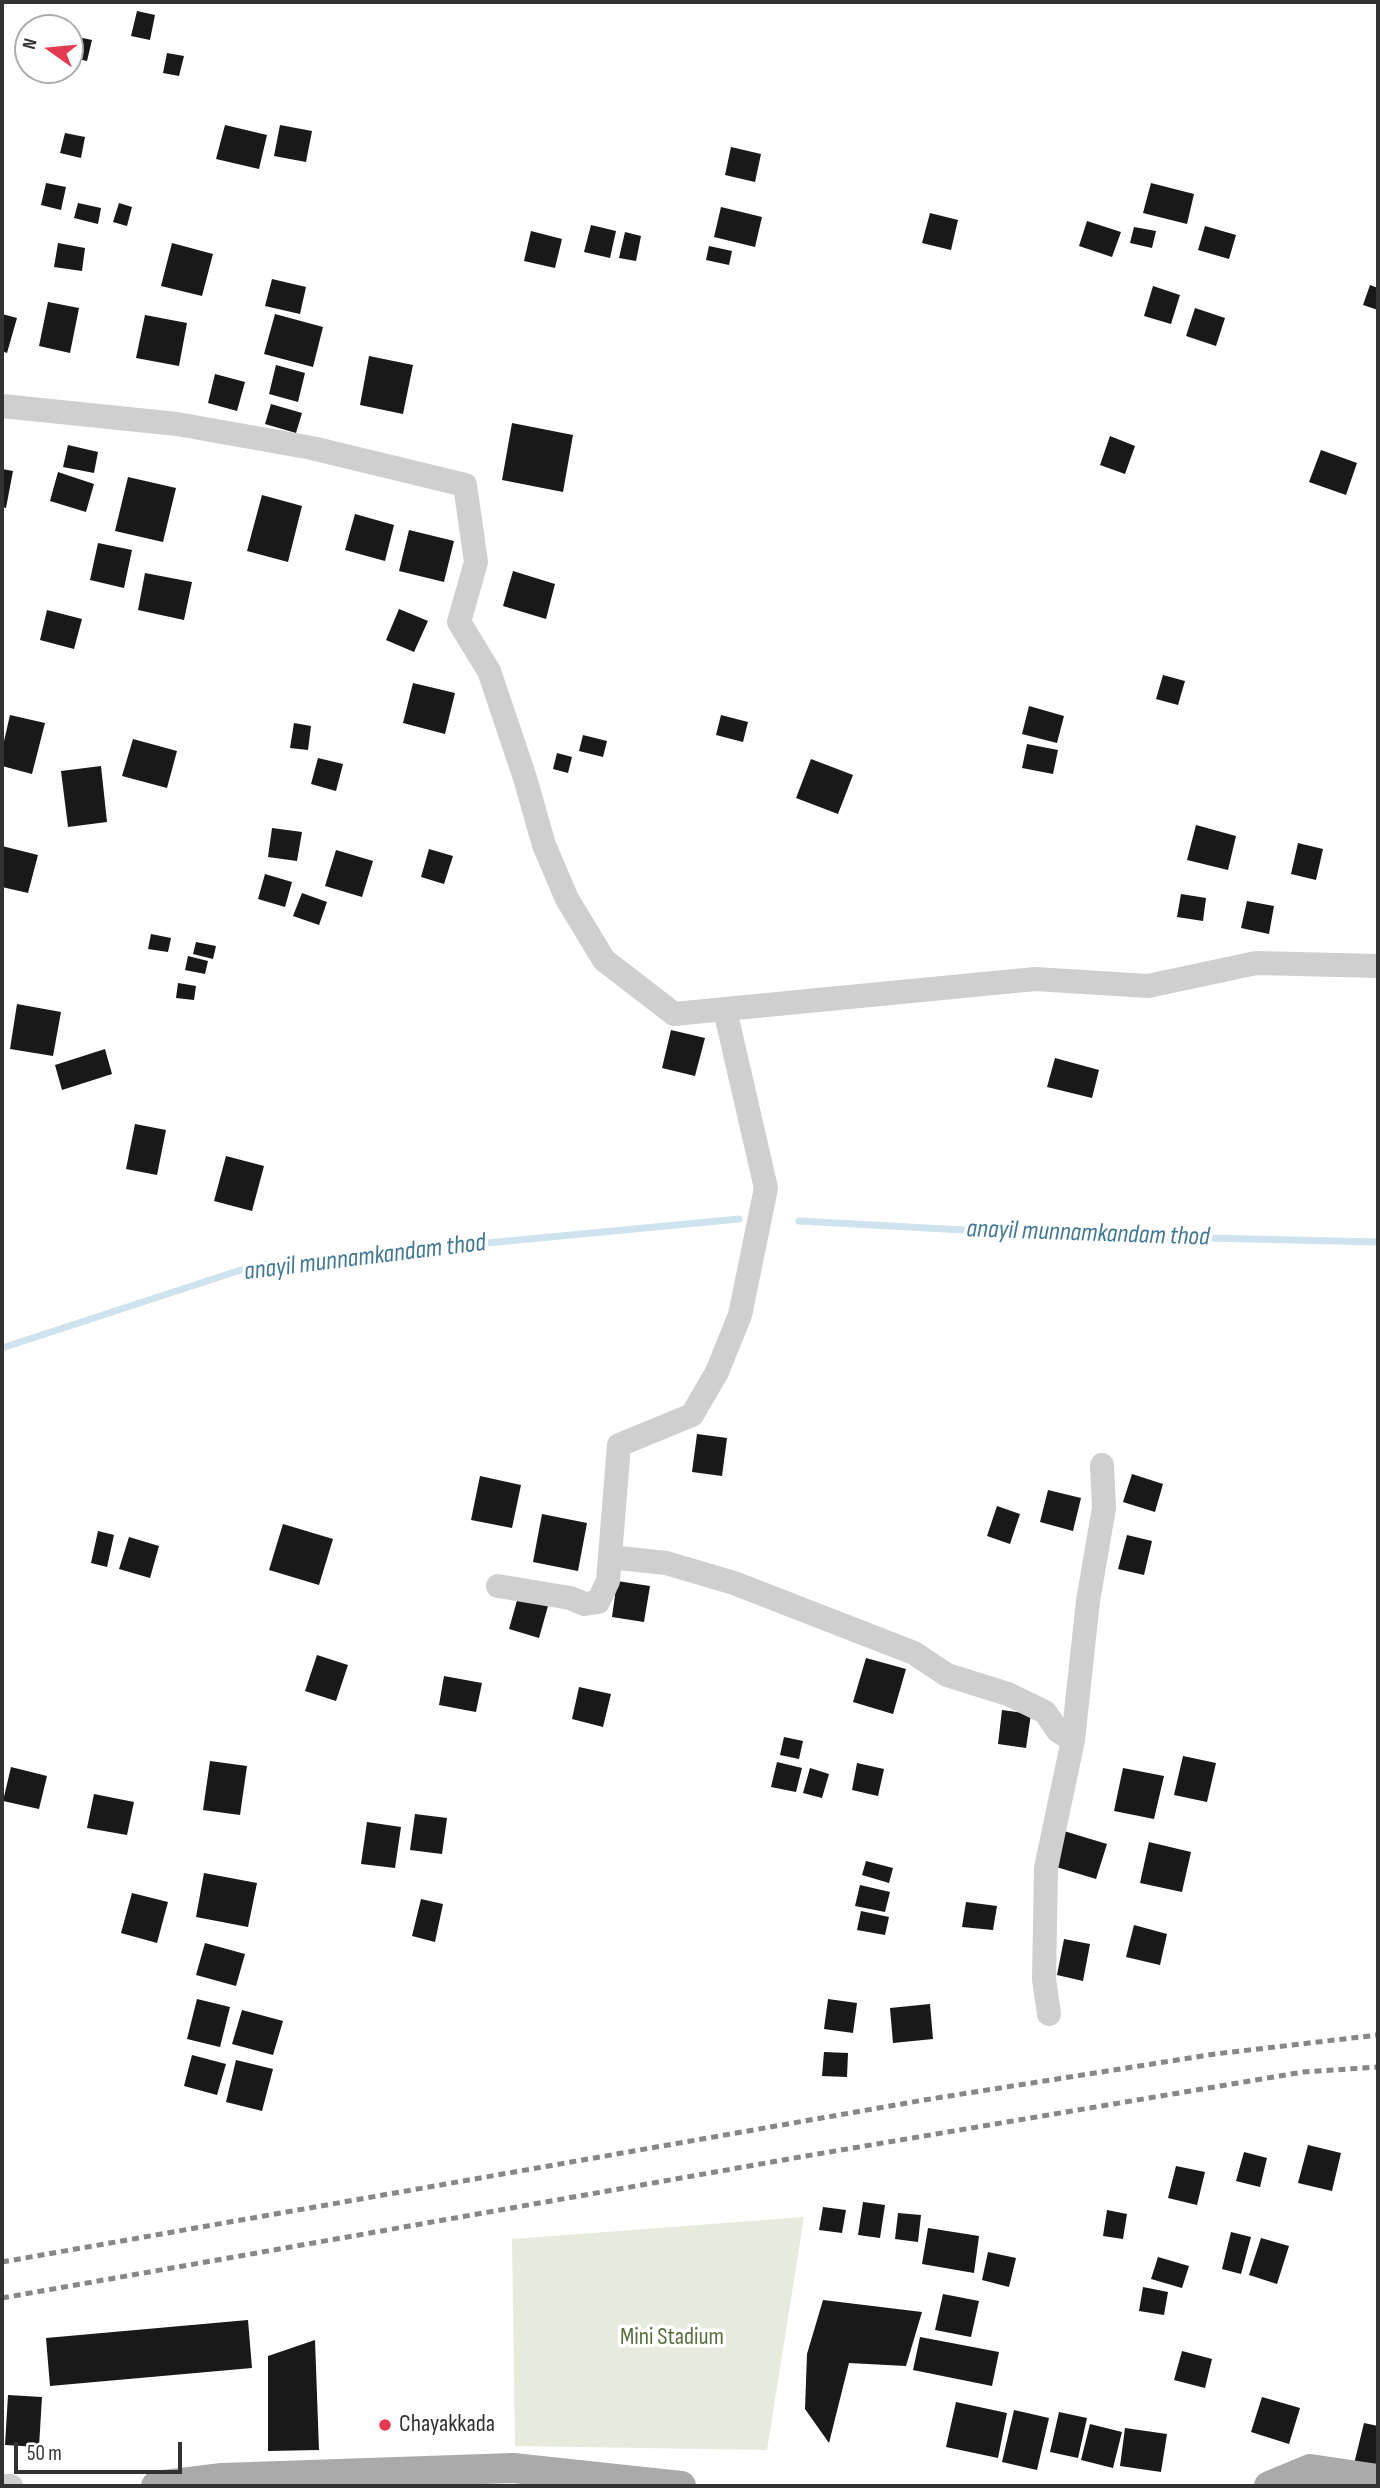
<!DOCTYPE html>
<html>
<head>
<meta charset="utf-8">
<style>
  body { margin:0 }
  #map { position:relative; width:1380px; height:2488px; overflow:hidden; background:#fff; font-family:"Sofia Sans Condensed",sans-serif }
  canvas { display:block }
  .frame { position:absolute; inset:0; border:4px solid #323232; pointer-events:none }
  .north { position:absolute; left:14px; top:14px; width:70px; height:70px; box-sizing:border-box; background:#fff; border:2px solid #adadad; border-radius:50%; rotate:285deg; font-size:19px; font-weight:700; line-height:28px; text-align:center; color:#323232 }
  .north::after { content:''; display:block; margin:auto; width:24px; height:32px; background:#e33a50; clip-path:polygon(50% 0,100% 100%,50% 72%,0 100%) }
  .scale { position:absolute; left:14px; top:2442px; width:168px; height:32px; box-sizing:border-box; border:4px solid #323232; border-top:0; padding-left:9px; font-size:21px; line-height:24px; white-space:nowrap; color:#323232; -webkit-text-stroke:5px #fff; paint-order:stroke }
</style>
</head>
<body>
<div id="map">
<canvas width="1380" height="2488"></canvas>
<div class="frame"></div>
<div class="north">N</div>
<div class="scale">50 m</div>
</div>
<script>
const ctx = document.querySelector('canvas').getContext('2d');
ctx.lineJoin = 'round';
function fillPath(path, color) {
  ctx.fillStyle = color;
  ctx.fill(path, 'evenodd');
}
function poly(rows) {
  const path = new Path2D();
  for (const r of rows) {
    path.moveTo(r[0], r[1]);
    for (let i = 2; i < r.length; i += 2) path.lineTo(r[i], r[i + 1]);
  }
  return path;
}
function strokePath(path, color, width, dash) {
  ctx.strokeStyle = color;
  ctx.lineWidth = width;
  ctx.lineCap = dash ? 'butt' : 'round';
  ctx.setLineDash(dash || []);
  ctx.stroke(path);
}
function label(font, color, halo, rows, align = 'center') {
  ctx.font = font + ' "Sofia Sans Condensed",sans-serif';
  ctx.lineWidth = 7;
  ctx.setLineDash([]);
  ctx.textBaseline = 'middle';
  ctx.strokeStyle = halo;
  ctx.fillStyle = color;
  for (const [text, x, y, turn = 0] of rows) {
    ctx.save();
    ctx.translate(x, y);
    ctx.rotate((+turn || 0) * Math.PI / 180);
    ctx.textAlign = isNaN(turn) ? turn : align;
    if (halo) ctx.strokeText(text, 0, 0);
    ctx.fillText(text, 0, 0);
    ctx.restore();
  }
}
fillPath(poly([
  [804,2217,767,2450,515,2446,512,2239]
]), '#e6ebde');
strokePath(poly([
  [799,1221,1037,1234,1378,1242],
  [2,1348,256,1265,739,1219]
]), '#cee3ed', 7);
fillPath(poly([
  [137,11,155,15,150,40,131,36],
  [78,37,92,40,87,61,73,58],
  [167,53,184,56,179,76,163,73],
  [225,125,267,135,259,169,216,159],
  [280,125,312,131,306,162,274,156],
  [65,133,85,137,81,158,60,153],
  [731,147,761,154,755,182,725,175],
  [46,183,66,187,61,210,41,205],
  [1151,183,1194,194,1187,224,1143,213],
  [78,203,101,208,98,224,74,218],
  [119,203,132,207,127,226,113,222],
  [721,207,762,217,755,247,714,237],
  [930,213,958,220,951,250,922,243],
  [1087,221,1121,232,1112,257,1079,246],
  [591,225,616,231,610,258,584,252],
  [1205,226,1236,235,1229,259,1198,250],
  [1134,227,1156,231,1152,248,1130,243],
  [531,231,562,239,555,268,524,261],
  [625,232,641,236,636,261,619,258],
  [58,243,85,248,82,271,54,267],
  [172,243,213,254,202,296,161,286],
  [709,246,732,251,729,265,706,260],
  [272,279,306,287,300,314,265,306],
  [1370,285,1378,288,1378,310,1363,305],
  [1153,286,1180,295,1171,324,1144,316],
  [48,302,79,308,70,353,39,346],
  [1195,308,1225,318,1216,346,1186,336],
  [2,314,17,318,7,353,2,351],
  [275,314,323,327,313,367,264,354],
  [145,315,187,323,179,366,136,358],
  [369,356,413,365,403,414,360,405],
  [276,365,305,373,298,402,269,394],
  [215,374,245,382,237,411,208,403],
  [271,404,302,413,296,433,265,424],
  [512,423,573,435,563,492,502,480],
  [1110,436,1135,446,1125,474,1100,465],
  [68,445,98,452,94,473,63,467],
  [1321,450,1357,463,1346,495,1309,482],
  [2,469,13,471,6,508,2,507],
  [58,472,94,484,86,512,50,501],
  [128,477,176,488,163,542,115,531],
  [262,495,302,506,288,562,247,551],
  [355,514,394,525,385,561,345,550],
  [409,530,454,541,444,582,399,571],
  [98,543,132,550,124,588,90,580],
  [513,571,555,584,546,619,503,606],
  [145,573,192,582,184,620,138,610],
  [399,609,428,621,414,652,386,640],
  [47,610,82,619,74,649,40,640],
  [1163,675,1185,681,1178,705,1156,699],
  [413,683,455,693,445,734,403,723],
  [1029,706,1064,716,1057,743,1022,734],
  [10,715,45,723,32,774,2,766,2,750],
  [721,715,748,722,743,742,716,735],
  [294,723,311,726,308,750,290,748],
  [583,735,607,741,603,757,579,751],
  [133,739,177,751,167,788,122,776],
  [1027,744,1058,750,1053,774,1022,768],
  [557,753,572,757,568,773,553,769],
  [318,758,343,764,336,791,311,784],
  [811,759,853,775,838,814,796,798],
  [101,766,107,822,68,827,61,771],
  [1196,825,1236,836,1228,870,1187,860],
  [272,828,302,832,297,861,268,857],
  [1298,843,1323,849,1316,880,1291,874],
  [2,846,38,855,28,893,2,887],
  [429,849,453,856,444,884,421,877],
  [336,850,373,861,362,897,325,886],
  [265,874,292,882,285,907,258,899],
  [302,893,327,902,319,925,293,916],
  [1181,894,1206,898,1203,921,1177,917],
  [1247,901,1274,906,1269,934,1241,928],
  [151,934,171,938,168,952,148,949],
  [196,942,216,946,213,959,193,954],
  [188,956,208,961,205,974,185,970],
  [178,983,196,986,194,1000,176,998],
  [17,1004,61,1012,53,1056,10,1049],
  [671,1030,705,1038,695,1076,662,1068],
  [105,1049,112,1074,62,1090,55,1065],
  [1055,1058,1099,1070,1092,1098,1047,1087],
  [135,1124,166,1130,157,1175,126,1169],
  [226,1156,264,1166,252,1211,214,1201],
  [697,1434,727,1438,722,1476,692,1472],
  [1132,1474,1163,1484,1155,1512,1123,1502],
  [480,1476,521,1485,512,1528,471,1520],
  [1048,1490,1081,1498,1073,1531,1040,1522],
  [997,1506,1020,1514,1010,1544,987,1536],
  [542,1514,587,1523,578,1571,533,1562],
  [283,1524,333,1539,319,1585,269,1570],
  [98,1531,114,1535,107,1567,91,1563],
  [1127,1535,1152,1541,1144,1575,1118,1569],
  [129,1537,159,1546,150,1578,119,1569],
  [617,1581,650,1586,644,1622,612,1617],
  [518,1597,548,1606,539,1638,509,1629],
  [317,1655,348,1665,336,1701,305,1691],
  [866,1658,906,1669,893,1714,853,1702],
  [444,1676,482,1683,476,1712,439,1705],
  [579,1687,611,1694,603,1727,572,1719],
  [1002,1710,1031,1714,1026,1748,998,1744],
  [784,1737,803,1741,799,1759,780,1755],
  [1183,1756,1216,1763,1207,1802,1174,1795],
  [210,1761,247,1766,240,1815,203,1810],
  [777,1762,802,1768,796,1792,771,1787],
  [857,1763,884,1769,878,1796,852,1790],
  [11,1767,47,1776,39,1809,3,1801],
  [810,1768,829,1774,822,1798,803,1793],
  [1123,1768,1164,1776,1154,1819,1114,1811],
  [94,1794,134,1802,127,1835,87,1828],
  [415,1814,447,1818,442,1854,410,1850],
  [367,1822,401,1827,395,1868,361,1864],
  [1064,1831,1107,1844,1096,1879,1053,1866],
  [1149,1842,1191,1852,1182,1892,1140,1883],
  [866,1861,893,1868,889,1883,862,1875],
  [204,1873,257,1883,248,1927,196,1917],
  [860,1885,890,1892,885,1912,855,1906],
  [132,1893,168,1902,157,1943,121,1933],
  [421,1899,443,1904,435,1942,412,1936],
  [966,1902,997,1906,993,1930,962,1927],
  [861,1911,889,1917,885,1935,857,1930],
  [1134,1925,1167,1934,1160,1965,1126,1957],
  [1064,1939,1090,1944,1083,1981,1057,1975],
  [205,1943,245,1954,236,1986,196,1975],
  [197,1999,230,2007,220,2047,187,2039],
  [828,1999,857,2003,853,2033,824,2029],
  [930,2004,933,2039,893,2043,890,2008],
  [242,2010,283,2021,273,2055,232,2044],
  [824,2052,848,2053,847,2077,822,2076],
  [192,2055,226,2064,217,2095,184,2086],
  [236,2060,273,2069,262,2111,226,2102],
  [1308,2145,1341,2153,1332,2191,1298,2183],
  [1244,2152,1267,2158,1260,2187,1236,2181],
  [1176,2166,1205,2172,1197,2205,1168,2198],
  [863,2202,885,2205,880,2238,858,2235],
  [823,2207,846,2210,842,2233,819,2230],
  [1107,2210,1127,2214,1123,2239,1103,2236],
  [898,2213,921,2215,918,2242,895,2239],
  [928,2228,979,2236,974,2273,922,2264],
  [1231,2232,1251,2237,1241,2274,1222,2269],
  [1261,2238,1289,2246,1277,2284,1249,2275],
  [988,2252,1016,2258,1009,2287,982,2280],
  [1158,2257,1189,2266,1182,2288,1151,2279],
  [1143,2287,1168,2292,1164,2315,1139,2311],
  [943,2294,979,2301,971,2337,935,2330],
  [823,2300,922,2312,906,2366,849,2363,829,2443,805,2409,807,2354],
  [248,2320,252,2368,50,2386,46,2338],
  [920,2337,999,2352,992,2386,913,2370],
  [315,2340,319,2450,268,2451,268,2356],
  [1182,2351,1212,2359,1205,2388,1174,2380],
  [8,2395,42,2397,39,2447,5,2445],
  [1262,2397,1300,2408,1289,2444,1251,2432],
  [956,2402,1007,2413,998,2458,946,2447],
  [1014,2410,1049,2418,1037,2470,1002,2462],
  [1059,2412,1087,2418,1078,2458,1050,2452],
  [1364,2423,1378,2426,1377,2469,1354,2464],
  [1090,2424,1122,2432,1113,2468,1081,2460],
  [1125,2428,1167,2434,1161,2472,1120,2466]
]), '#191919');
strokePath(poly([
  [2,406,177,424,312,448,465,485,476,562,459,622,489,671,525,778,544,845,567,899,604,960,674,1014,1035,979,1148,986,1256,963,1378,966],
  [610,1557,666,1563,734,1583,914,1653,947,1675,1008,1694,1045,1712,1058,1731,1073,1740,1046,1868,1044,1979,1049,2014],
  [498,1586,570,1598,585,1604,598,1602,608,1581,619,1445,692,1415,717,1372,740,1315,766,1188,725,1010],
  [1073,1740,1088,1601,1104,1508,1102,1465],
  [2,2486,11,2486]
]), '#cfcfcf', 24);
strokePath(poly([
  [156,2486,222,2478,513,2468,681,2486],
  [1269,2486,1310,2469,1378,2479]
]), '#aaa', 30);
strokePath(poly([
  [2,2262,924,2100,1215,2054,1378,2035],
  [2,2298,800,2157,1303,2072,1378,2067]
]), '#878787', 5, [7, 5]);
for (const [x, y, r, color] of [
  [385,2425,7,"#e33a50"]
]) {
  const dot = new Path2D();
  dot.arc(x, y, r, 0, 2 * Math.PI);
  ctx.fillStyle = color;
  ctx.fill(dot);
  strokePath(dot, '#fff', 2.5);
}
label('24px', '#586e3f', '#fff', [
  ["Mini Stadium",672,2338]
]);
label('24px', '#323232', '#fff', [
  ["Chayakkada",399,2425]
], 'left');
label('italic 26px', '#407895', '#fff', [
  ["anayil munnamkandam thod",1088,1234,2],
  ["anayil munnamkandam thod",365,1258,-7]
]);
</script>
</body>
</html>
